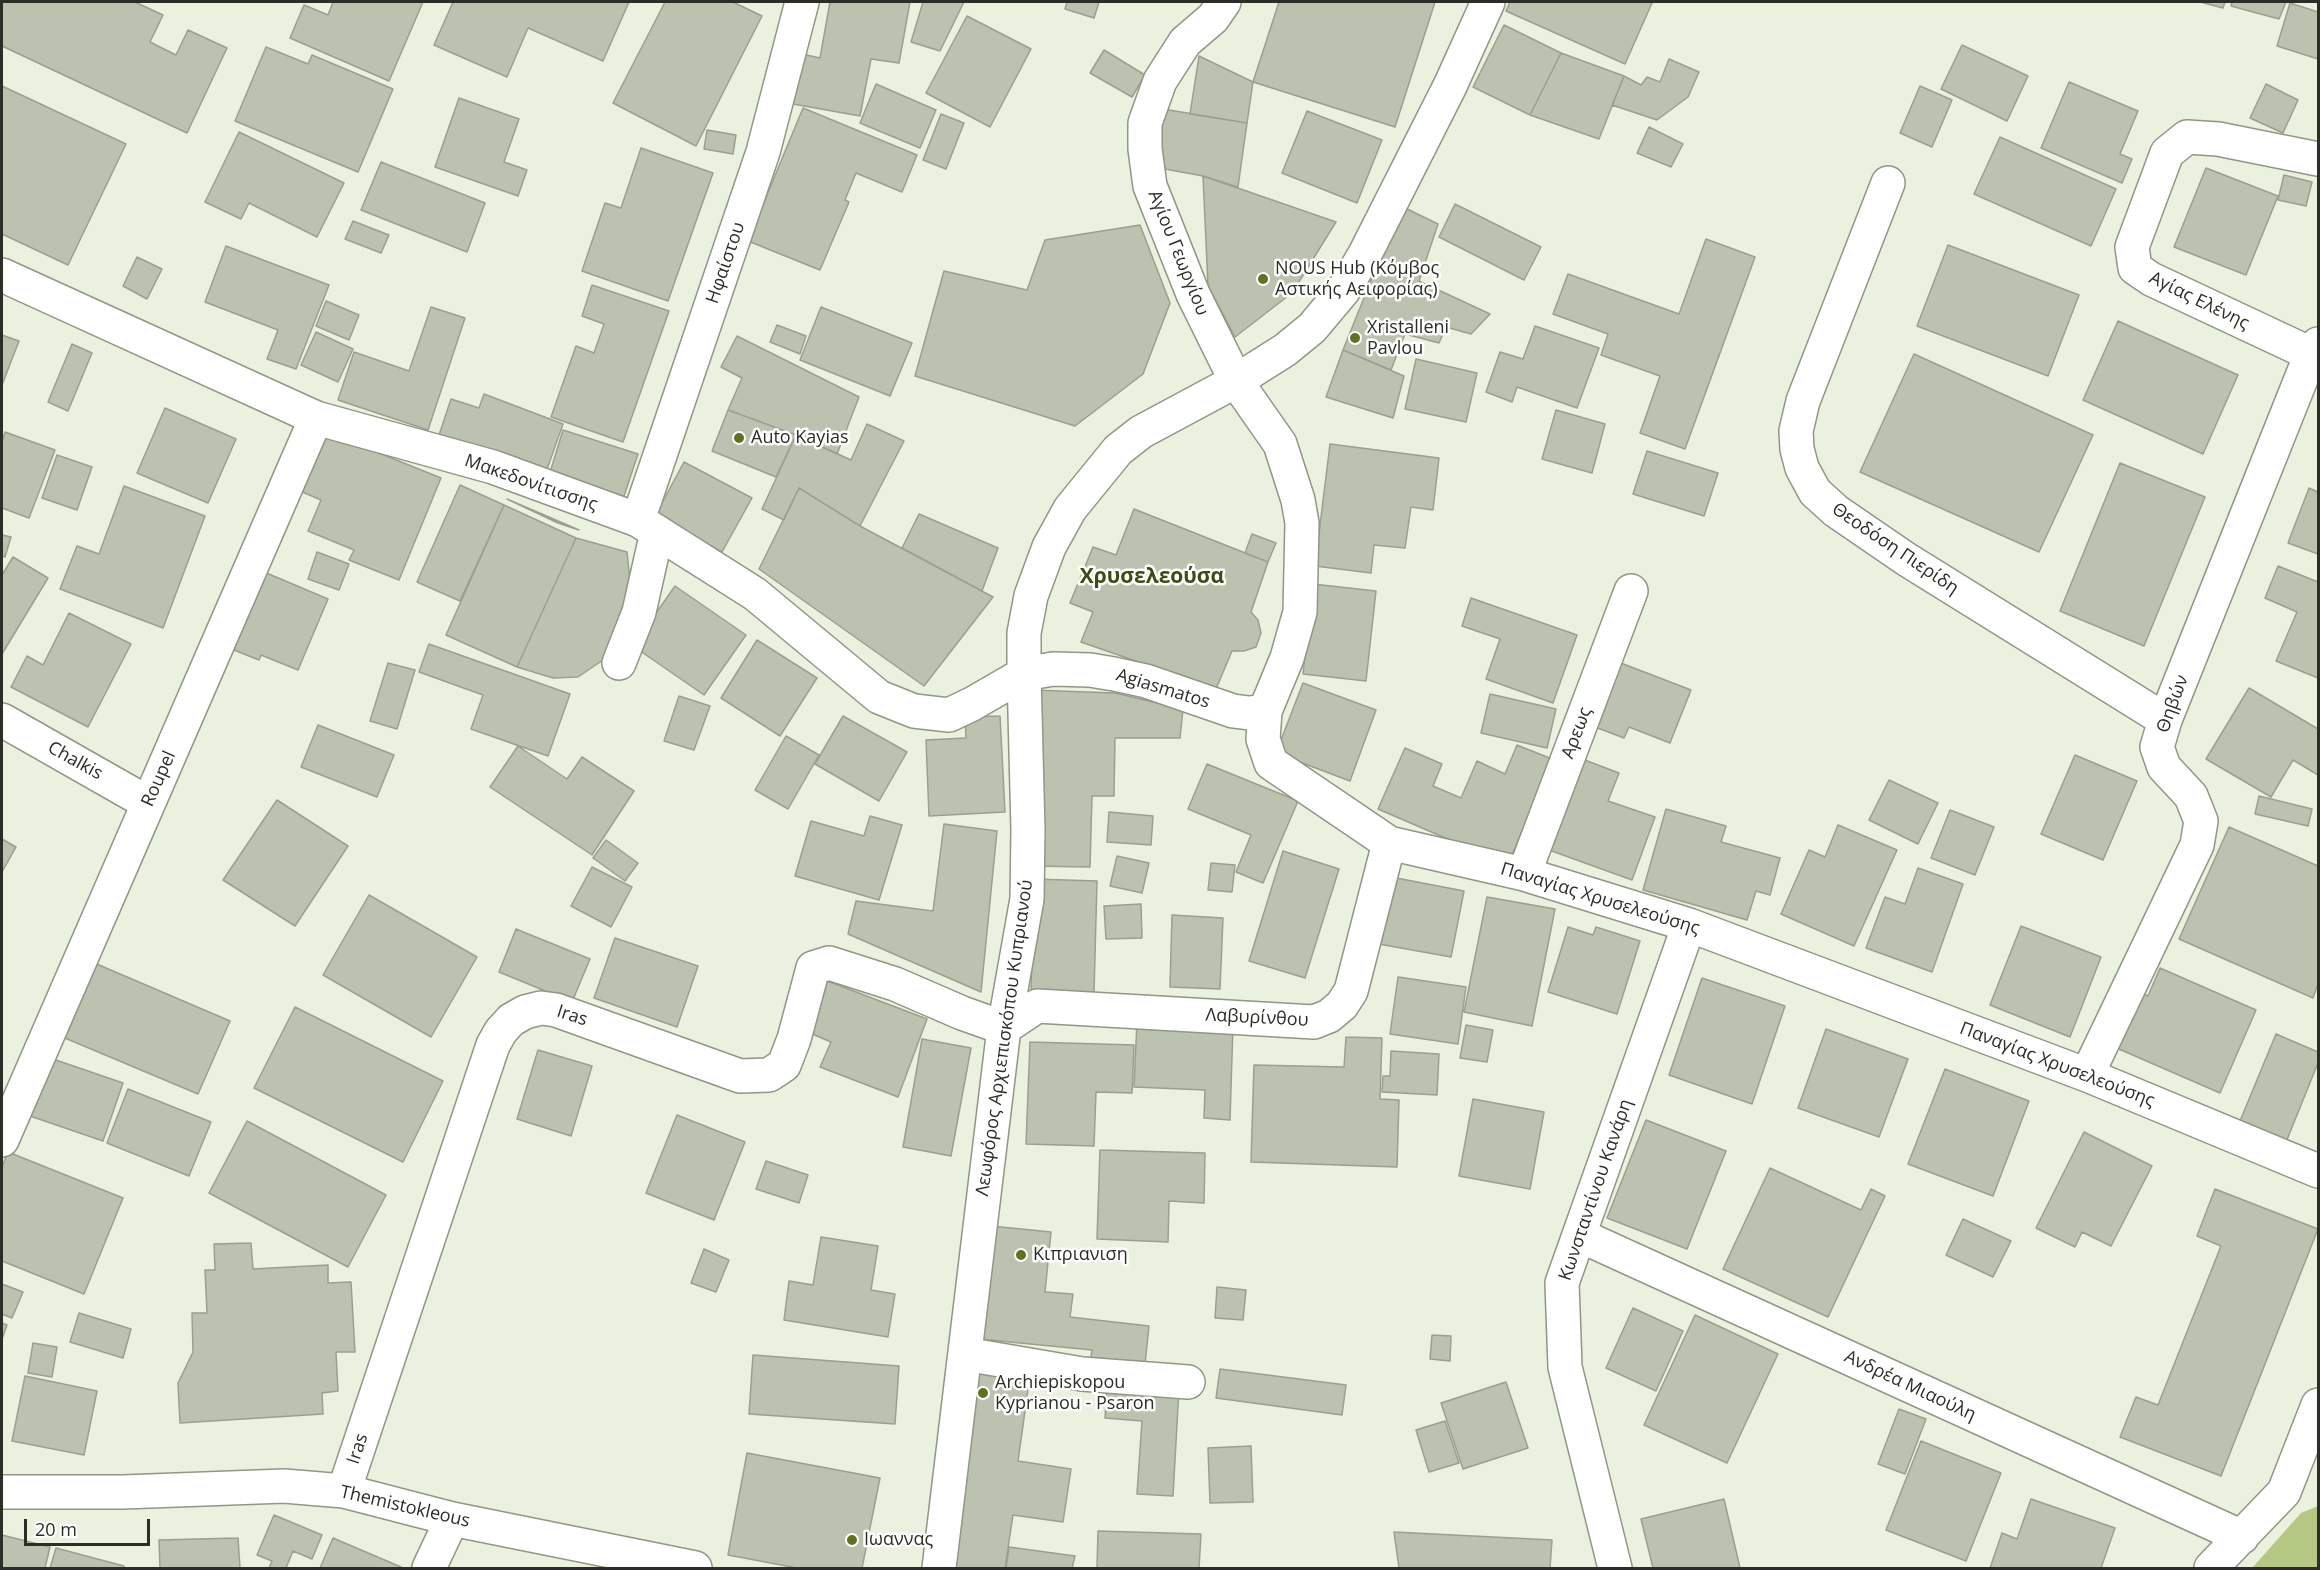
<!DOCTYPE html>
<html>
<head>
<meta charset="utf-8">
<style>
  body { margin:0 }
  #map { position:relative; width:2320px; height:1570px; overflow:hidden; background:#ebf1df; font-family:"Open Sans",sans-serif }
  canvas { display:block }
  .frame { position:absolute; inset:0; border:3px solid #2b2d26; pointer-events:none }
  .scale { position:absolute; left:24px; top:1519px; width:126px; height:27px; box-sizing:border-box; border:3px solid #2b2d26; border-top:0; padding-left:8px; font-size:18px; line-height:21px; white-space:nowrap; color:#2b2d26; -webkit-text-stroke:4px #fff; paint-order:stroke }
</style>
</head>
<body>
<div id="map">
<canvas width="2320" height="1570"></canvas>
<div class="frame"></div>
<div class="scale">20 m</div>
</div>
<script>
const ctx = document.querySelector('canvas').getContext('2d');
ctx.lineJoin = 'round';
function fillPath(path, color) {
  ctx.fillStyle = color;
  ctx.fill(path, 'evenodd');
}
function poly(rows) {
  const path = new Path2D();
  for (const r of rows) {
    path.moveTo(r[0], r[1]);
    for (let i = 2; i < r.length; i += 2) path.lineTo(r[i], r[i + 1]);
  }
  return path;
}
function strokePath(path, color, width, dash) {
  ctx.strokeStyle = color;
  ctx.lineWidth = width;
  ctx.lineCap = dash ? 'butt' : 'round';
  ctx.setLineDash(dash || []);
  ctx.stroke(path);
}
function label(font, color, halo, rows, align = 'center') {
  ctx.font = font + ' "Open Sans",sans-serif';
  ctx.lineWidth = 5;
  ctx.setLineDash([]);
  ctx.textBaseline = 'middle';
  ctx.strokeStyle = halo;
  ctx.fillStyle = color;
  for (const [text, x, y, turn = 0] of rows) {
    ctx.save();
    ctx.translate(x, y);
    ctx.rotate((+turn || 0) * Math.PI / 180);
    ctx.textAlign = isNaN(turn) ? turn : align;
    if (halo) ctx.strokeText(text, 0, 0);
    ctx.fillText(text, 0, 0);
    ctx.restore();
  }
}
fillPath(poly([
  [2318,1506,2318,1568,2252,1568,2301,1513]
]), '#b5c883');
const building = poly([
  [2,2,135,2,163,15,150,42,176,55,188,30,227,48,187,133,2,46,2,2],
  [333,2,423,2,389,81,290,38,304,5,328,15,333,2],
  [453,2,629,2,603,61,528,28,507,77,434,45,453,2],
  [665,2,733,2,762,16,696,146,613,103,665,2],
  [830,2,910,2,899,63,871,59,860,116,793,104,802,54,820,58,830,2],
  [923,2,964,2,940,51,911,42,923,2],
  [1067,2,1099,2,1094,18,1065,9,1067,2],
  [1279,2,1435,2,1395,127,1253,82,1279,2],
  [1510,2,1648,2,1652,3,1625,64,1506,11,1510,2],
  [2200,2,2225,2,2223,8,2200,2],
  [2232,2,2286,2,2279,19,2231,6,2232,2],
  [2290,3,2318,12,2318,59,2277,46,2290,3],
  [967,16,1031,49,990,127,926,93,967,16],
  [1504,25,1561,53,1530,115,1473,87,1504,25],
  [1962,45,2028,76,2007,121,1941,89,1962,45],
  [266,47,308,64,312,55,393,89,358,172,235,121,266,47],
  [1104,50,1145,75,1132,97,1090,73,1104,50],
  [1561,53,1624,76,1599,139,1530,115,1561,53],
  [1199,56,1253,82,1247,123,1190,114,1199,56],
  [1669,59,1699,72,1688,97,1657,120,1612,105,1624,76,1641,85,1647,77,1660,82,1669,59],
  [2069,82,2138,111,2120,154,2132,159,2122,183,2041,148,2069,82],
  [876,84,936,110,920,148,860,123,876,84],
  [2266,84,2298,100,2283,133,2250,118,2266,84],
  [2,86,126,144,68,265,2,234,2,86],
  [1920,86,1952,100,1932,147,1900,133,1920,86],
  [459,98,519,119,504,162,527,170,518,196,435,167,459,98],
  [803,108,917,155,902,192,856,173,845,200,849,202,820,270,748,241,803,108],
  [1157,108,1247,123,1238,187,1203,176,1154,167,1157,108],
  [1307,111,1382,140,1357,203,1282,173,1307,111],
  [941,114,964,123,946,169,923,160,941,114],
  [1649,127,1683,144,1671,167,1637,153,1649,127],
  [707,130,736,135,733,154,704,149,707,130],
  [239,132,344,183,317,237,249,203,241,219,205,202,239,132],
  [2000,137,2116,189,2091,246,1974,194,2000,137],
  [641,148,713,173,668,301,582,271,605,203,621,208,641,148],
  [381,162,485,203,467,252,361,210,381,162],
  [2206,168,2278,196,2246,275,2174,247,2206,168],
  [2284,175,2312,182,2306,206,2278,200,2284,175],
  [1203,176,1336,222,1292,293,1235,337,1208,286,1203,176],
  [1455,204,1541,247,1524,280,1439,237,1455,204],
  [1401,206,1438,224,1419,281,1490,314,1471,334,1446,327,1439,343,1405,334,1391,370,1343,350,1401,206],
  [353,221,389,235,381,253,345,239,353,221],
  [1140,225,1170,303,1143,374,1075,426,915,376,944,271,1027,290,1045,240,1140,225],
  [1706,239,1755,257,1685,449,1640,433,1660,376,1601,355,1608,334,1553,314,1568,274,1679,314,1706,239],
  [1948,245,2079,295,2048,376,1917,326,1948,245],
  [226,246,329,285,296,369,267,359,278,330,205,302,226,246],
  [137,257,162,269,147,299,123,286,137,257],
  [592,285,669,311,623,442,551,417,576,346,594,353,604,324,582,316,592,285],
  [326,301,359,315,349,340,316,326,326,301],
  [431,307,465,318,428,430,338,400,354,352,409,371,431,307],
  [821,307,912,343,890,396,800,360,821,307],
  [2118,321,2238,375,2203,454,2083,400,2118,321],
  [777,325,806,336,800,354,770,342,777,325],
  [1535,326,1599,348,1577,408,1517,387,1512,402,1486,392,1500,352,1523,359,1535,326],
  [316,332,353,349,338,382,301,365,316,332],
  [2,335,19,341,2,385,2,335],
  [737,336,859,397,837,454,796,435,728,410,742,378,721,367,737,336],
  [72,344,92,353,68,411,48,402,72,344],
  [1343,350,1404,376,1393,418,1326,397,1343,350],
  [1914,354,2093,435,2039,552,1860,472,1914,354],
  [1416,359,1477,373,1466,422,1405,409,1416,359],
  [484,394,563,424,546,472,439,435,451,399,479,408,484,394],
  [165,408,236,439,208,503,137,473,165,408],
  [728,410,796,435,776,477,712,451,728,410],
  [1556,410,1605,424,1592,473,1542,459,1556,410],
  [867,424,904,441,860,526,799,488,784,520,762,509,796,435,851,460,867,424],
  [317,428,441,478,399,580,349,560,354,550,308,531,321,500,293,488,317,428],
  [563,430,638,454,622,502,548,479,563,430],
  [5,432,55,450,29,518,2,508,2,442,5,432],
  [1330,444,1439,458,1433,510,1411,507,1405,548,1374,545,1371,573,1315,566,1330,444],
  [1647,451,1718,473,1704,516,1633,494,1647,451],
  [57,455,92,467,77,510,42,498,57,455],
  [684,462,752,498,722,552,655,516,684,462],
  [2120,463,2205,497,2144,646,2060,611,2120,463],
  [460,485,504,505,460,601,417,582,460,485],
  [124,486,205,516,163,628,60,589,77,546,99,554,124,486],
  [799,488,860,526,993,597,924,686,759,569,799,488],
  [2309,488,2318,492,2318,554,2288,543,2309,488],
  [507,499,579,530,558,523,507,499],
  [504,505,576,538,517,667,446,635,504,505],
  [1134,509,1268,562,1251,612,1258,620,1261,633,1256,647,1244,651,1232,651,1216,689,1081,642,1093,612,1070,603,1093,547,1116,555,1134,509],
  [919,514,998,548,982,591,902,548,919,514],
  [1252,534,1276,543,1268,562,1245,553,1252,534],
  [2,535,11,537,5,557,2,556,2,535],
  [576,538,627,552,631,590,606,658,578,677,553,678,517,667,576,538],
  [317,552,349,564,339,590,308,579,317,552],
  [13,557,48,578,2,654,2,575,13,557],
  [2278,566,2318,582,2318,678,2276,661,2297,612,2265,598,2278,566],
  [257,569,328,599,298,670,261,655,259,660,224,646,257,569],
  [1313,584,1376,591,1366,681,1303,674,1313,584],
  [675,586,746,635,704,695,633,646,675,586],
  [1471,598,1577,635,1553,703,1486,679,1500,639,1462,626,1471,598],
  [69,613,131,644,88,727,11,687,27,656,43,665,69,613],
  [757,640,817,678,780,736,721,698,757,640],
  [429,644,570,694,548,756,471,729,483,695,419,672,429,644],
  [1613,660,1691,690,1670,743,1629,727,1624,738,1587,724,1613,660],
  [388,663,415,670,397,729,370,721,388,663],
  [1303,683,1376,710,1350,781,1276,753,1303,683],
  [2249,688,2318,729,2318,775,2293,760,2271,797,2206,759,2249,688],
  [1032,690,1115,693,1183,709,1180,738,1115,738,1114,796,1092,796,1090,867,1029,866,1032,690],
  [1490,694,1556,709,1547,748,1481,733,1490,694],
  [679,696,710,706,694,750,664,741,679,696],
  [843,716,907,752,879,801,815,764,843,716],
  [1000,716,1005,812,929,816,926,740,966,738,965,717,1000,716],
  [318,725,394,755,377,797,301,767,318,725],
  [786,736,819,755,788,809,755,790,786,736],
  [1517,745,1552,759,1508,865,1378,809,1405,748,1442,764,1433,786,1461,798,1477,761,1505,774,1517,745],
  [518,746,567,779,582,757,634,791,592,855,490,787,518,746],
  [2075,755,2137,781,2103,860,2041,834,2075,755],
  [1582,759,1619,773,1608,801,1655,817,1632,880,1549,850,1582,759],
  [1207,764,1298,801,1263,883,1236,872,1251,835,1188,809,1207,764],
  [1889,780,1938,803,1918,844,1869,820,1889,780],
  [2259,796,2312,809,2308,826,2255,814,2259,796],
  [277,800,348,846,295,926,223,880,277,800],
  [1666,809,1726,826,1721,842,1780,858,1770,895,1756,891,1747,920,1643,890,1666,809],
  [1950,810,1994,827,1975,875,1931,858,1950,810],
  [1109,812,1153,816,1151,845,1107,842,1109,812],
  [870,816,902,825,879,900,795,876,811,821,864,836,870,816],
  [944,824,997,831,981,992,848,934,856,901,933,911,944,824],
  [1838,825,1897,850,1854,946,1781,914,1809,850,1825,857,1838,825],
  [2229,827,2318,866,2318,984,2313,998,2179,939,2229,827],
  [2,839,16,847,2,872,2,839],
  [606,840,638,863,625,881,593,858,606,840],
  [1283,851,1339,869,1305,978,1249,961,1283,851],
  [1117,856,1149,863,1142,893,1110,886,1117,856],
  [1211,863,1235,865,1232,892,1208,890,1211,863],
  [592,867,632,887,611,927,571,906,592,867],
  [1918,868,1963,884,1932,972,1866,948,1885,897,1905,904,1918,868],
  [1386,876,1464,891,1451,957,1373,943,1386,876],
  [1034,879,1097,881,1094,993,1031,992,1034,879],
  [369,895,477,957,431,1037,323,975,369,895],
  [1487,897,1555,909,1532,1026,1464,1012,1487,897],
  [1141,904,1142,938,1106,939,1104,906,1141,904],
  [1172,915,1223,918,1220,989,1170,987,1172,915],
  [2021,926,2101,957,2070,1037,1990,1005,2021,926],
  [1568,927,1593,935,1596,927,1640,941,1617,1014,1548,992,1568,927],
  [516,929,590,959,572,1002,499,972,516,929],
  [615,938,698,966,677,1027,594,998,615,938],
  [85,959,230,1021,198,1094,53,1033,85,959],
  [2160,968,2256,1010,2220,1093,2112,1046,2136,990,2148,996,2160,968],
  [1398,977,1466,987,1458,1044,1390,1034,1398,977],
  [1702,978,1785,1006,1752,1104,1669,1075,1702,978],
  [822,979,927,1019,898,1097,820,1067,831,1042,803,1030,822,979],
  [295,1007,443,1081,403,1162,254,1088,295,1007],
  [1137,1021,1233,1025,1230,1120,1204,1118,1205,1090,1134,1087,1137,1021],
  [1466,1025,1493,1030,1487,1062,1460,1058,1466,1025],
  [1826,1029,1908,1059,1879,1137,1798,1108,1826,1029],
  [2276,1034,2318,1052,2318,1063,2282,1152,2235,1133,2276,1034],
  [1346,1037,1382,1038,1380,1099,1399,1100,1397,1167,1251,1162,1254,1065,1344,1067,1346,1037],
  [922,1039,971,1048,951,1156,903,1147,922,1039],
  [1030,1042,1134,1045,1132,1093,1096,1092,1094,1146,1026,1144,1030,1042],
  [538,1050,592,1066,571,1136,517,1119,538,1050],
  [1391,1051,1439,1054,1437,1095,1382,1092,1383,1076,1390,1076,1391,1051],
  [50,1058,123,1083,103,1141,30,1116,50,1058],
  [1945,1069,2029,1101,1993,1196,1908,1164,1945,1069],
  [128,1089,211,1122,189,1176,107,1143,128,1089],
  [1473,1099,1544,1112,1530,1189,1459,1176,1473,1099],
  [677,1115,745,1142,714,1220,646,1193,677,1115],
  [1646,1120,1726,1151,1687,1249,1607,1218,1646,1120],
  [247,1121,386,1195,348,1267,209,1193,247,1121],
  [2084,1132,2152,1166,2111,1246,2082,1232,2075,1247,2036,1228,2084,1132],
  [1100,1150,1205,1153,1204,1203,1169,1201,1168,1242,1097,1239,1100,1150],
  [8,1152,123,1198,84,1294,2,1261,2,1167,8,1152],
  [766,1161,808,1175,799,1203,756,1189,766,1161],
  [1770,1168,1861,1210,1871,1189,1885,1196,1828,1317,1723,1269,1770,1168],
  [2215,1189,2318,1229,2221,1476,2120,1437,2136,1397,2158,1405,2221,1246,2197,1236,2215,1189],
  [1963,1219,2011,1241,1993,1277,1946,1255,1963,1219],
  [991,1226,1051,1232,1045,1292,1073,1294,1070,1317,1149,1326,1144,1374,1089,1368,1092,1350,979,1339,991,1226],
  [821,1237,878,1246,871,1290,895,1294,888,1337,784,1320,789,1281,813,1285,821,1237],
  [251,1243,253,1269,328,1265,328,1283,351,1282,355,1352,336,1352,338,1391,322,1393,323,1414,180,1423,178,1383,193,1352,192,1313,207,1313,205,1270,215,1270,214,1244,251,1243],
  [704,1249,729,1260,716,1292,691,1283,704,1249],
  [2,1284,23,1292,12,1318,2,1314,2,1284],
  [1217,1287,1246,1290,1243,1320,1215,1318,1217,1287],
  [1633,1308,1683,1331,1656,1391,1606,1368,1633,1308],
  [79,1313,131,1329,123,1358,70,1342,79,1313],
  [1695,1315,1778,1354,1727,1463,1644,1425,1695,1315],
  [2,1323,7,1325,2,1339,2,1323],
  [1432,1335,1451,1336,1450,1361,1430,1359,1432,1335],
  [33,1343,57,1347,52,1377,28,1373,33,1343],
  [753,1355,899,1366,895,1424,749,1414,753,1355],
  [978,1367,1063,1387,1029,1383,1018,1461,1071,1469,1063,1522,1013,1515,1005,1568,948,1568,978,1367],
  [1220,1369,1346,1385,1342,1415,1216,1398,1220,1369],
  [25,1376,97,1391,84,1455,12,1441,25,1376],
  [1506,1382,1528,1448,1463,1469,1441,1403,1506,1382],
  [1107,1385,1179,1389,1173,1496,1137,1494,1142,1421,1105,1418,1107,1385],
  [1899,1409,1926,1419,1905,1474,1878,1464,1899,1409],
  [1445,1421,1459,1463,1429,1472,1416,1430,1445,1421],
  [1921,1441,2001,1473,1966,1561,1886,1530,1921,1441],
  [1251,1446,1253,1502,1210,1503,1208,1448,1251,1446],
  [747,1453,880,1478,862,1568,797,1568,728,1555,747,1453],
  [1724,1499,1740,1568,1653,1568,1641,1519,1724,1499],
  [2031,1499,2115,1528,2101,1568,1990,1568,2002,1533,2017,1539,2031,1499],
  [274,1515,322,1535,312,1559,293,1551,286,1568,288,1568,269,1568,272,1561,257,1555,274,1515],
  [1098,1531,1201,1534,1199,1568,1097,1568,1098,1531],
  [1394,1532,1552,1540,1550,1568,1399,1568,1394,1532],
  [2,1535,50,1547,45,1568,2,1568,2,1535],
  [238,1538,240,1568,160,1568,159,1540,238,1538],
  [333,1538,401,1567,400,1568,320,1568,333,1538],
  [1009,1547,1075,1556,1072,1568,1006,1568,1009,1547],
  [56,1548,124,1566,124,1568,50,1568,56,1548]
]);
fillPath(building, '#bcc2b0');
strokePath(building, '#9a9f8e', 1.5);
const minor = poly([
  [1224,2,1213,18,1185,42,1160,81,1145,123,1145,149,1150,186,1193,294,1236,381],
  [2318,159,2218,139,2187,137,2167,153,2132,247,2135,268,2151,279,2311,354,2318,344],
  [1888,183,1803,401,1796,431,1797,449,1802,468,1815,492,1836,511,1906,559,2165,720],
  [638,520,763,152,802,2],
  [619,663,639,612,657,532],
  [1265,711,1263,739,1271,763,1389,843,1524,874,1689,925,2087,1075,2318,1171],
  [2,720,148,803],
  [1524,874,1631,591],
  [1004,1028,1037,1006,1314,1022,1329,1016,1342,1005,1351,991,1389,843],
  [2087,1075,2197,845,2201,821,2191,796,2164,767,2157,747,2165,720,2311,354],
  [2,1140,316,418],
  [1579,1235,2242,1537],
  [965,1354,1082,1374,1188,1382],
  [344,1491,493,1045,501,1031,511,1020,525,1012,541,1008,556,1010,740,1076,769,1075,784,1065,794,1039,813,968,829,963,895,984,962,1013,1004,1028],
  [2,1492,123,1492,284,1486,344,1491,452,1519,695,1568],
  [429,1568,452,1519],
  [939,1568,1004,1028,1027,899,1028,830,1024,674],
  [1615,1568,1565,1367,1562,1283,1689,925],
  [2211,1568,2284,1492,2318,1405]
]);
const major = poly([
  [2,275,316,418,493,467,638,520,755,594,879,697,914,711,949,715,972,704,1024,674,1053,669,1090,670,1114,674,1146,681,1233,711,1249,713,1265,711,1287,658,1300,612,1302,523,1298,500,1280,444,1236,381],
  [1024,674,1024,633,1031,596,1049,547,1070,509,1118,450,1141,432,1236,381,1285,350,1312,328,1343,291,1365,254,1450,86,1488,2]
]);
strokePath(minor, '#919685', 36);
strokePath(major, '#919685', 36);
strokePath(minor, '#fff', 33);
strokePath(major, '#fff', 33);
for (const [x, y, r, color] of [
  [1263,279,6,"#60711f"],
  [1355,338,6,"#60711f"],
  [739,438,6,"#60711f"],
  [1021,1255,6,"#60711f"],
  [983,1393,6,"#60711f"],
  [852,1540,6,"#60711f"]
]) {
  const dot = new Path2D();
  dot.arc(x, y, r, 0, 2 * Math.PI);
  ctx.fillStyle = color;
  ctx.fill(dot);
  strokePath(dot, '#fff', 2);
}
label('18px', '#2b2d26', '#fff', [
  ["Αγίου Γεωργίου",1178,253,68],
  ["Ηφαίστου",726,263,-71],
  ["Αγίας Ελένης",2199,301,26],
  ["Μακεδονίτισσης",531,483,19],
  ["Θεοδόση Πιερίδη",1895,549,34],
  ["Agiasmatos",1163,689,17],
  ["Θηβών",2173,704,-70],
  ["Αρεως",1577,733,-69],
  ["Chalkis",75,761,29],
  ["Roupel",159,779,-66],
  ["Παναγίας Χρυσελεούσης",1600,899,17],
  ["Iras",572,1016,18],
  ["Λαβυρίνθου",1257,1018,3],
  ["Λεωφόρος Αρχιεπισκόπου Κυπριανού",1005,1038,-82],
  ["Παναγίας Χρυσελεούσης",2057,1065,21],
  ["Κωνσταντίνου Κανάρη",1596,1190,-71],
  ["Ανδρέα Μιαούλη",1910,1386,25],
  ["Iras",358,1449,-72],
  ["Themistokleous",405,1507,13]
]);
label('18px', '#2b2d26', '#fff', [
  ["NOUS Hub (Κόμβος",1275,269],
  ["Αστικής Αειφορίας)",1275,290],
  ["Xristalleni",1367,328],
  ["Pavlou",1367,349],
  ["Auto Kayias",751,438],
  ["Κιπριανιση",1033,1255],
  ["Archiepiskopou",995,1383],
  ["Kyprianou - Psaron",995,1404],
  ["Ιωαννας",864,1540]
], 'left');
label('bold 21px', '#3f4b13', '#fff', [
  ["Χρυσελεούσα",1152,577]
]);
</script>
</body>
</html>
